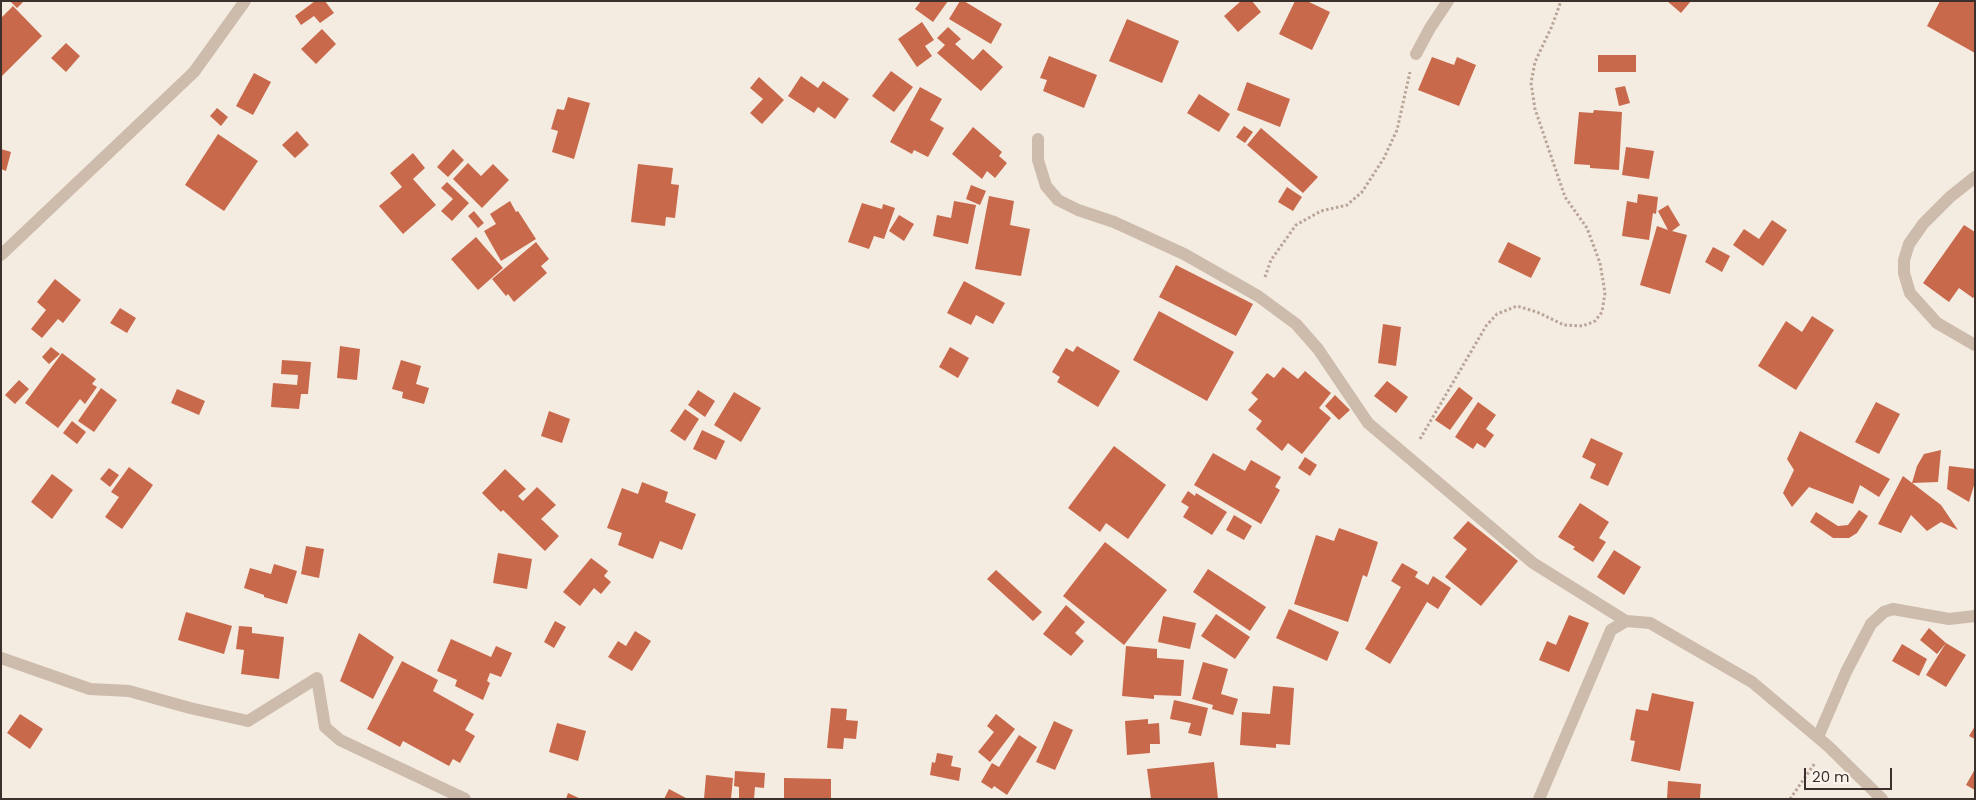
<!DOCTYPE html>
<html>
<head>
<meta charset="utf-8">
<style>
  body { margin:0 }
  #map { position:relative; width:1976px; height:800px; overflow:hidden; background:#f4ebe1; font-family:Poppins,sans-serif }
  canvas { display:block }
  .frame { position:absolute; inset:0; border:2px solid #3b302b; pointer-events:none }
  .scale { position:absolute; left:1804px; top:768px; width:88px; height:22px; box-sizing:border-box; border:2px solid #3b302b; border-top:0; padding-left:6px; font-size:15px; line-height:18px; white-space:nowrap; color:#3b302b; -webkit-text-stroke:4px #fbf5ee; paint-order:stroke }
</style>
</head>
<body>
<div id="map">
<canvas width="1976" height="800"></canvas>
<div class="frame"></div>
<div class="scale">20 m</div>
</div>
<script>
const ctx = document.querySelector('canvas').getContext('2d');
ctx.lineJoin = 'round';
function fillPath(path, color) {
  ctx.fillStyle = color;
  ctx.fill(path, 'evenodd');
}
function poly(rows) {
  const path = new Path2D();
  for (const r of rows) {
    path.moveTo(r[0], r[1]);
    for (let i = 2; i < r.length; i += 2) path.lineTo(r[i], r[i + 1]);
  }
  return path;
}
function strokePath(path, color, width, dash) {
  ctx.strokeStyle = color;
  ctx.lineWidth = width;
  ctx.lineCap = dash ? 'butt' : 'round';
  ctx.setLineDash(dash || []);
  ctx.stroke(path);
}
fillPath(poly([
  [10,1,24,1,17,8],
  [315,1,325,1,334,13,320,23,314,16,301,25,295,16],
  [921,1,948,1,933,22,915,9],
  [960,1,964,1,1002,24,991,44,949,19],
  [1241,1,1252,1,1261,12,1238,32,1224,16],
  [1295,1,1307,1,1330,12,1312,50,1279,34],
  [1667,1,1691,1,1681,13],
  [1940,1,1975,1,1975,53,1927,26],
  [13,6,42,36,1,77,1,18],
  [1127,19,1179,41,1162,83,1109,61],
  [922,22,934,40,925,46,932,56,917,67,898,39],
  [948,27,961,39,955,44,973,60,983,49,1003,67,981,91,937,53,945,45,937,38],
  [322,29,336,44,316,64,301,49],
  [66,43,80,56,66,72,51,58],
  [1598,55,1636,55,1636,72,1598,72],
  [1049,56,1097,75,1084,108,1043,91,1047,80,1040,78],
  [1432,57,1454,65,1457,57,1476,65,1459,106,1418,90],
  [891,71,913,87,894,112,872,96],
  [254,73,271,82,253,115,236,106],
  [801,76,818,88,823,81,849,99,835,119,818,107,814,113,788,96],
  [759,77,784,100,762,124,750,113,763,99,750,88],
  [1247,82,1290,99,1280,127,1237,110],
  [1625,86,1630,103,1619,106,1615,88],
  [920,87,942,99,930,120,944,128,928,157,914,150,912,154,890,142],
  [1199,94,1230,114,1219,132,1187,113],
  [568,97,590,103,574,159,552,152,558,131,551,129,557,109,564,110],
  [217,108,228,117,221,126,210,116],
  [1594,110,1622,112,1619,170,1590,168,1590,165,1574,164,1579,112,1593,113],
  [1244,126,1253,132,1245,143,1236,137],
  [973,127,1002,152,999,156,1007,163,995,178,987,171,982,179,952,154],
  [1261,128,1318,177,1303,193,1247,145],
  [297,131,309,145,295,158,282,145],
  [218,134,258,161,224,211,185,185],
  [1626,147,1654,151,1649,179,1622,175],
  [1,149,11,152,6,171,1,169],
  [453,149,464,160,448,177,437,167],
  [413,153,425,168,413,179,436,205,403,234,379,206,402,187,390,173],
  [468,163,481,176,493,164,509,180,482,208,453,179],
  [638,164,673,168,671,184,679,185,675,218,666,217,665,226,631,222],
  [447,182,469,203,452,221,441,211,453,199,441,188],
  [971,185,986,191,980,205,966,199],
  [1287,187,1302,197,1293,211,1278,202],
  [1638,194,1658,197,1656,214,1653,213,1649,240,1622,236,1627,201,1637,203],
  [989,196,1014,201,1010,225,1030,229,1021,276,975,269],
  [510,201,516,212,518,211,536,239,501,261,484,231,496,224,490,214],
  [954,201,976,205,968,244,933,236,937,215,951,218],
  [862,203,882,209,883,204,895,208,884,239,874,236,869,249,848,242],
  [1668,205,1680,225,1672,231,1687,235,1670,294,1640,285,1657,226,1668,230,1658,211],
  [474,211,484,223,478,228,468,216],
  [899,215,914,224,904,241,889,231],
  [1772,220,1787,230,1763,266,1733,245,1744,229,1759,239],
  [1964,225,1975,232,1975,296,1973,298,1959,288,1949,302,1923,283],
  [476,237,503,268,478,290,451,259],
  [536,242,549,259,541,266,547,273,514,302,508,294,506,296,492,279],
  [1508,242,1541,258,1531,278,1498,262],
  [1713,247,1730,256,1722,272,1705,262],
  [1176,265,1253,304,1236,336,1159,297],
  [55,279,81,300,63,323,58,319,42,338,31,329,46,310,37,302],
  [964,281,1005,303,993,324,976,315,971,325,947,313],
  [120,308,136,318,127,333,110,323],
  [1159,311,1234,352,1207,401,1133,360],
  [1812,316,1834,330,1796,390,1758,366,1786,321,1802,332],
  [1383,324,1401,327,1396,366,1378,363],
  [340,346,360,349,357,380,337,378],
  [1077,346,1120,371,1098,407,1057,382,1060,377,1052,372,1066,348,1073,352],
  [51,347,60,354,49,364,42,357],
  [950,347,969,358,958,378,939,367],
  [62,353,96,379,92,384,97,387,85,404,80,399,58,428,25,403],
  [282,360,311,362,308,394,301,394,299,409,271,407,273,383,297,385,298,375,281,374],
  [401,360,421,366,416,384,429,388,424,404,402,398,403,392,392,389],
  [1283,367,1298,379,1305,371,1331,393,1319,408,1331,418,1302,454,1288,443,1282,451,1256,429,1262,421,1248,410,1258,399,1251,393,1267,373,1274,378],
  [19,380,29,389,15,404,5,395],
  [1387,381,1408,397,1396,413,1374,396],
  [1459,387,1473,398,1450,430,1435,420],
  [101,388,117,400,94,432,78,421],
  [177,389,205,401,199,415,171,403],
  [698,390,715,401,705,417,688,405],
  [734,392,761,408,741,442,714,425],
  [1335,395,1350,410,1339,420,1325,406],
  [1478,402,1496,415,1486,429,1494,435,1485,448,1477,443,1473,449,1455,437],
  [1876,402,1900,414,1879,454,1855,442],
  [685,409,699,419,685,441,670,431],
  [549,411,570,419,562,443,541,436],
  [72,421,86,432,77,444,63,433],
  [702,430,725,441,716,460,693,449],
  [1800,431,1890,479,1879,497,1860,485,1853,504,1809,487,1792,507,1783,493,1794,470,1787,459],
  [1591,438,1623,453,1608,486,1590,478,1596,464,1582,457],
  [1114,446,1166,485,1128,539,1106,523,1100,532,1068,508],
  [1941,450,1938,482,1912,483,1917,466,1924,454],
  [1213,453,1245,471,1251,460,1281,477,1275,487,1280,490,1261,524,1194,485],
  [1305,457,1317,465,1310,476,1298,468],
  [1949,466,1975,469,1975,482,1969,502,1947,489],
  [129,467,153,485,122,529,105,517,119,497,111,492],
  [109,468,119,475,110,487,100,479],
  [505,469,526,489,518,496,523,501,537,487,556,505,541,519,559,536,545,551,503,510,501,512,482,493],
  [52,474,73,490,52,519,31,502],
  [1903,476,1941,505,1958,530,1941,522,1927,531,1911,515,1901,533,1878,524],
  [642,482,668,492,665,502,696,514,682,550,660,541,653,559,618,545,622,533,607,528,622,488,638,494],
  [1188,491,1195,496,1196,493,1227,512,1212,535,1183,517,1189,507,1181,502],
  [1580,503,1609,522,1599,538,1606,542,1593,562,1573,549,1575,547,1558,537],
  [1859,510,1868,516,1857,533,1849,538,1833,538,1810,522,1816,512,1838,526,1848,525],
  [1234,515,1252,526,1244,540,1226,530],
  [1468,521,1518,561,1481,606,1445,577,1467,549,1453,538],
  [1339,528,1378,542,1367,577,1363,575,1348,622,1294,604,1316,535,1334,541],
  [1105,542,1167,590,1124,645,1063,596],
  [306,546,324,549,319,578,301,574],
  [1614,550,1641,567,1624,595,1597,577],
  [498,553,532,559,527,589,493,583],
  [591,558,608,571,604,576,611,582,601,594,594,588,580,606,563,592],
  [1402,563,1418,572,1415,577,1428,585,1433,576,1451,588,1438,609,1427,602,1390,664,1365,649,1401,587,1391,581],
  [274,564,297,571,287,604,264,597,264,595,244,588,250,568,271,574],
  [1208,569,1266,607,1250,631,1193,592],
  [996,570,1042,612,1033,621,987,579],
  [1066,605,1085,622,1075,633,1084,641,1071,656,1043,634],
  [1289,609,1339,632,1327,661,1276,638],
  [186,612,232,626,224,654,178,640],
  [1216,614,1250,637,1235,659,1201,636],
  [1569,615,1589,623,1569,672,1539,660,1547,641,1556,645],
  [1163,616,1196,623,1190,649,1158,642],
  [555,621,566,627,554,648,544,642],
  [239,626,252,627,252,633,284,637,279,679,241,674,244,650,236,649],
  [1929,628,1946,643,1937,654,1920,640],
  [635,631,651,641,632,671,608,657,618,641,626,646],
  [359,633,394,657,373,699,340,681],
  [451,639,491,657,496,646,512,653,501,677,490,673,487,681,490,683,483,700,455,686,457,680,437,671],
  [1946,643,1966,655,1946,687,1926,675],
  [1902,644,1927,659,1919,676,1892,661],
  [1126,646,1157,649,1157,658,1184,660,1181,696,1154,695,1154,699,1122,696],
  [402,661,438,680,433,691,474,714,465,730,475,736,460,763,453,759,449,766,403,741,400,747,367,729],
  [1203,662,1228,669,1221,694,1238,699,1233,715,1212,709,1213,705,1192,699],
  [1273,686,1294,688,1290,745,1276,744,1276,748,1240,745,1242,712,1270,714],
  [1652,693,1694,702,1680,771,1631,761,1635,741,1630,740,1636,709,1648,711],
  [1174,700,1208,708,1201,736,1188,733,1191,723,1170,719],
  [831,708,847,709,846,720,858,721,856,739,844,738,843,749,827,748],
  [20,714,43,729,30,749,7,733],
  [996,714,1015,729,990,762,978,752,994,732,987,726],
  [1148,719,1148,724,1159,723,1160,744,1150,744,1150,753,1127,755,1125,721],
  [1054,721,1073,730,1055,770,1036,762],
  [557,723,586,731,578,761,549,752],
  [1975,726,1975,739,1969,736],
  [1019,735,1037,747,1007,795,994,786,992,789,981,782,992,763,999,767],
  [937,753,953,756,951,766,961,768,959,781,930,775,932,762,935,763],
  [1214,762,1218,799,1151,799,1147,769],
  [1975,769,1975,790,1966,785],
  [735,771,765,773,764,788,755,787,754,799,739,799,739,787,734,786],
  [706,775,733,778,731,799,704,799],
  [784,778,831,779,831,798,784,798],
  [1668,781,1701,784,1700,798,1667,799],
  [669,789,684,797,688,799,664,799],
  [568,793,581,799,566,799]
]), '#c8694b');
strokePath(poly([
  [1265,277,1271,260,1296,225,1321,211,1347,205,1362,192,1384,158,1397,130,1410,72],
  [1420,439,1486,326,1497,314,1517,306,1537,312,1564,325,1583,326,1595,321,1602,312,1605,293,1600,263,1587,228,1565,197,1535,109,1531,83,1535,62,1552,26,1561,1],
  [1790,799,1815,763]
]), '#b9a596', 3, [2.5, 2.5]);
strokePath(poly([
  [1416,54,1430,28,1448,1],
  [1038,139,1038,160,1046,186,1058,200,1078,210,1114,222,1184,254,1258,296,1296,324,1318,349,1368,423,1533,563,1626,621],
  [1975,177,1950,197,1923,224,1909,244,1904,260,1904,273,1910,293,1937,323,1975,345],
  [1,255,194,72,245,1],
  [1,658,90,689,129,691,190,708,248,721,317,678,325,727,340,740,465,799],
  [1818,737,1846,672,1871,624,1884,612,1893,609,1949,619,1975,616],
  [1539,799,1611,630,1626,621,1650,623,1752,682,1828,746,1882,799]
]), '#cdbbac', 12);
</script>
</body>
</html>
